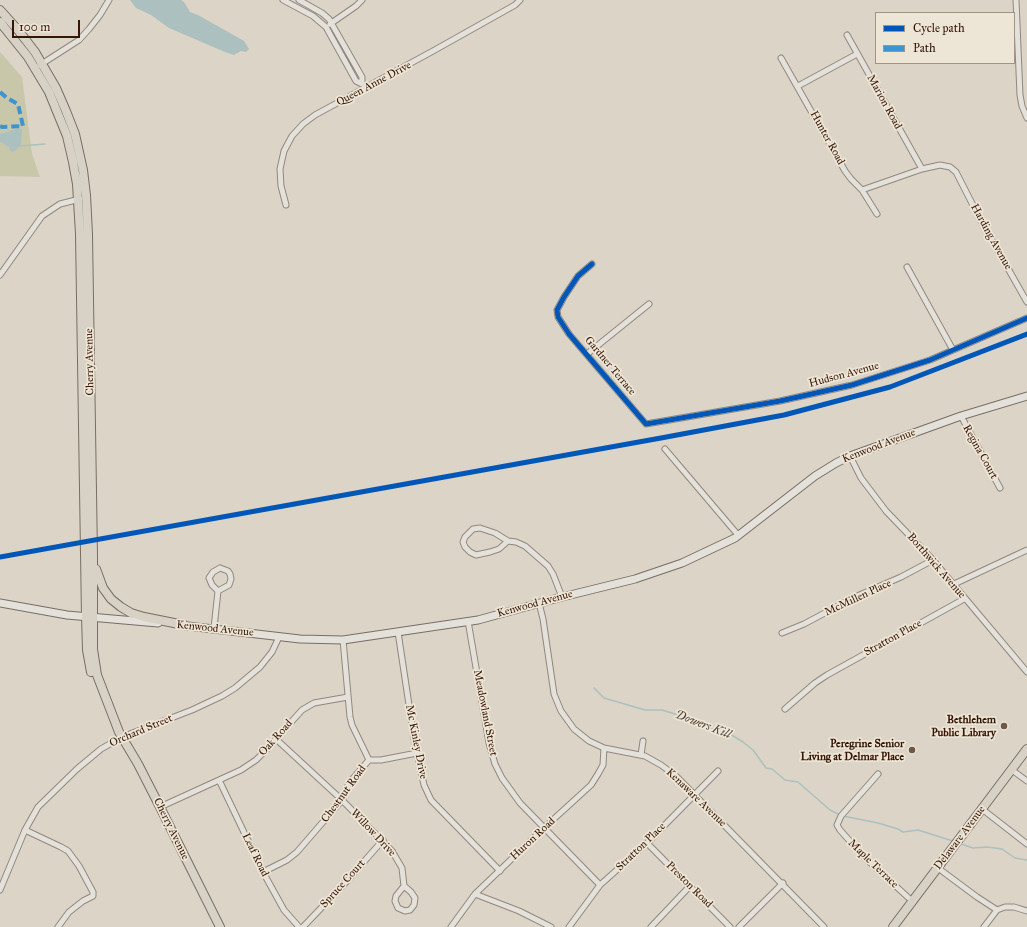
<!DOCTYPE html>
<html>
<head>
<meta charset="utf-8">
<style>
  body { margin:0 }
  #map { position:relative; width:1027px; height:927px; overflow:hidden; background:#dcd4c7; font-family:"IM FELL Great Primer",serif }
  canvas { display:block }
  .legend { position:absolute; left:875px; top:12px; width:140px; height:52px; box-sizing:border-box; background:#ede5d5; border:1px solid #a49282; margin:0; padding:5px 7px; list-style:none; font-size:12px; color:#361505 }
  .legend li { display:flex; align-items:center; gap:8px; height:20px }
  .legend b { width:20px; border:1px solid #a49282 }
  .scale { position:absolute; left:12px; top:20px; width:68px; height:18px; box-sizing:border-box; border:2px solid #361505; border-top:0; padding-left:5px; font-size:12px; line-height:14px; white-space:nowrap; color:#361505; -webkit-text-stroke:3px #ede5d5; paint-order:stroke }
</style>
</head>
<body>
<div id="map">
<canvas width="1027" height="927"></canvas>
<ul class="legend">
<li><b style="height:5px;background:#0057b8"></b>Cycle path</li>
<li><b style="height:5px;background:#3e93d1"></b>Path</li>
</ul>
<div class="scale">100 m</div>
</div>
<script>
const ctx = document.querySelector('canvas').getContext('2d');
ctx.lineJoin = 'round';
function fillPath(path, color) {
  ctx.fillStyle = color;
  ctx.fill(path, 'evenodd');
}
function poly(rows) {
  const path = new Path2D();
  for (const r of rows) {
    path.moveTo(r[0], r[1]);
    for (let i = 2; i < r.length; i += 2) path.lineTo(r[i], r[i + 1]);
  }
  return path;
}
function strokePath(path, color, width, dash) {
  ctx.strokeStyle = color;
  ctx.lineWidth = width;
  ctx.lineCap = dash ? 'butt' : 'round';
  ctx.setLineDash(dash || []);
  ctx.stroke(path);
}
function label(font, color, halo, rows, align = 'center') {
  ctx.font = font + ' "IM FELL Great Primer",serif';
  ctx.lineWidth = 3.5;
  ctx.setLineDash([]);
  ctx.textBaseline = 'middle';
  ctx.strokeStyle = halo;
  ctx.fillStyle = color;
  for (const [text, x, y, turn = 0] of rows) {
    ctx.save();
    ctx.translate(x, y);
    ctx.rotate((+turn || 0) * Math.PI / 180);
    ctx.textAlign = isNaN(turn) ? turn : align;
    if (halo) ctx.strokeText(text, 0, 0);
    ctx.fillText(text, 0, 0);
    ctx.restore();
  }
}
fillPath(poly([
  [0,52,22,77,32,154,40,177,0,176]
]), '#c8c7a9');
fillPath(poly([
  [130,0,181,0,184,2,190,12,198,15,244,41,249,49,246,52,241,51,234,55,225,52,169,28,151,15,136,8],
  [16,129,22,129,21,143,20,146,16,150,11,152,9,147,0,142,0,134]
]), '#acc0bf');
strokePath(poly([
  [20,146,45,144],
  [594,688,604,698,645,710,662,710,685,717,698,726,707,725,720,734,730,734,743,742,753,750,766,768,772,769,785,780,798,782,830,810,840,815],
  [843,816,878,823,898,829,903,832,918,830,953,841],
  [961,844,973,848,987,847,1002,849,1015,858,1027,860]
]), '#acc0bf', 1.5);
const street = poly([
  [283,0,313,16,326,27,356,81,362,84],
  [299,0,322,13,329,19,362,77,362,84],
  [1016,0,1020,95,1022,106,1027,118],
  [330,24,356,6,362,0],
  [847,35,922,169],
  [781,58,845,171,851,179,862,190,877,214],
  [40,65,79,40,89,29,100,15,109,0],
  [798,86,857,54],
  [862,190,922,169,940,165,950,167,956,172,980,219,1027,302],
  [286,205,281,186,280,169,284,151,292,136,303,124,315,115,433,51,515,5,520,0],
  [592,264,578,276,564,297,557,310,558,317,569,334,646,424,780,401,852,385,930,360,1027,318],
  [907,267,953,350],
  [0,275,42,216,60,204,80,199],
  [587,354,649,304],
  [961,416,1000,488],
  [665,449,738,535],
  [850,456,861,478,886,511,933,560,1027,672],
  [480,528,495,533,508,541,499,549,490,552,476,555,470,552,465,547,463,542,465,537,473,529,480,528],
  [508,541,516,542,525,546,548,566,553,574,562,597],
  [220,568,228,571,230,574,231,579,229,585,218,591,212,585,209,578,213,572,220,568],
  [952,585,1027,550],
  [539,603,543,619,554,694,561,711,574,729,589,741,604,748,645,756,661,765,676,776,824,927],
  [468,621,489,743,495,764,502,778,520,803,600,885],
  [214,628,218,591],
  [398,632,414,738,424,785,431,800,500,871],
  [782,633,804,624,855,597,901,577,933,560],
  [343,640,350,717,352,725,369,760],
  [785,709,815,683,827,675,964,599],
  [276,739,342,800,392,851,402,868,404,886,396,896,395,901,398,908,405,911,410,910,414,905,415,898,411,892,404,886],
  [641,755,643,741],
  [1012,770,1027,781],
  [878,774,841,816,837,825,840,830,864,857,912,901],
  [219,780,263,872,284,910,299,927],
  [160,807,241,770,256,760,267,749,302,710,314,703,348,697],
  [982,809,1027,844],
  [25,830,61,847,68,851,79,866,93,892,93,896,83,901,69,912,58,927],
  [647,843,730,927],
  [938,868,977,897,997,910,1005,907,1014,907,1027,911],
  [263,872,287,860,297,852,342,800,349,783,369,760,381,760,417,753],
  [0,890,25,830,38,807,77,769,101,749,122,737,192,710,222,696,235,688,260,667,272,652,279,637],
  [475,894,519,911,551,927],
  [303,927,347,881,383,840],
  [451,927,475,894,545,827,591,785,598,774,603,765,604,748],
  [569,927,600,885,647,843,718,771],
  [651,927,690,886],
  [739,927,783,883],
  [984,927,997,910]
]);
const secondary = poly([
  [0,603,67,615,158,623],
  [179,625,300,639,343,640,478,620,562,597,635,579,682,563,735,538,815,476,836,463,850,456,961,416,1027,396]
]);
const primary = poly([
  [0,10,18,30,35,52,56,88,66,111,75,134,83,170,86,195,88,234,93,556,93,649,97,675,119,732,138,764,160,807,220,927],
  [0,22,28,57,49,92,67,136,73,162,77,184,80,234,86,617,87,650,91,672],
  [96,569,103,588,111,599,121,607,131,613,144,617,184,625],
  [893,927,1027,749]
]);
strokePath(street, '#91887e', 7);
strokePath(secondary, '#786e65', 9);
strokePath(primary, '#786e65', 10);
strokePath(street, '#e4e0da', 5);
strokePath(secondary, '#e4e0da', 7);
strokePath(primary, '#d8d1c5', 8);
strokePath(poly([
  [0,92,7,98,18,104,23,126,2,127,0,126]
]), '#3e93d1', 4, [8, 4]);
strokePath(poly([
  [592,264,578,276,564,297,557,310,558,317,569,334,646,424,780,401,852,385,930,360,1027,318],
  [0,557,661,438,784,415,890,387,1027,334]
]), '#0057b8', 5);
for (const [x, y, r, color] of [
  [1004,726,4,"#705849"],
  [912,750,4,"#705849"]
]) {
  const dot = new Path2D();
  dot.arc(x, y, r, 0, 2 * Math.PI);
  ctx.fillStyle = color;
  ctx.fill(dot);
  strokePath(dot, '#ede5d5', 1.5);
}
label('11px', '#361505', '#ede5d5', [
  ["Queen Anne Drive",374,84,-28],
  ["Marion Road",884,102,61],
  ["Hunter Road",827,138,61],
  ["Harding Avenue",991,237,61],
  ["Cherry Avenue",90,362,-91],
  ["Gardner Terrace",610,366,50],
  ["Hudson Avenue",844,375,-15],
  ["Kenwood Avenue",879,446,-21],
  ["Regina Court",980,452,61],
  ["Borthwick Avenue",936,566,49],
  ["McMillen Place",858,598,-25],
  ["Kenwood Avenue",535,604,-15],
  ["Kenwood Avenue",215,629,6],
  ["Stratton Place",893,638,-29],
  ["Meadowland Street",485,713,79],
  ["Orchard Street",141,731,-23],
  ["Oak Road",276,738,-48],
  ["Mc Kinley Drive",416,742,79],
  ["Chestnut Road",344,794,-54],
  ["Kenaware Avenue",696,798,44],
  ["Cherry Avenue",171,829,64],
  ["Willow Drive",373,833,47],
  ["Delaware Avenue",960,838,-53],
  ["Huron Road",533,839,-43],
  ["Stratton Place",641,847,-44],
  ["Leaf Road",255,855,64],
  ["Maple Terrace",873,864,44],
  ["Spruce Court",343,884,-48],
  ["Preston Road",689,885,45]
]);
label('bold 11px', '#361505', '#ede5d5', [
  ["Bethlehem",996,720],
  ["Public Library",996,733],
  ["Peregrine Senior",904,744],
  ["Living at Delmar Place",904,757]
], 'right');
label('italic 12px', '#53463c', '#ede5d5', [
  ["Dowers Kill",703,725,21]
]);
</script>
</body>
</html>
